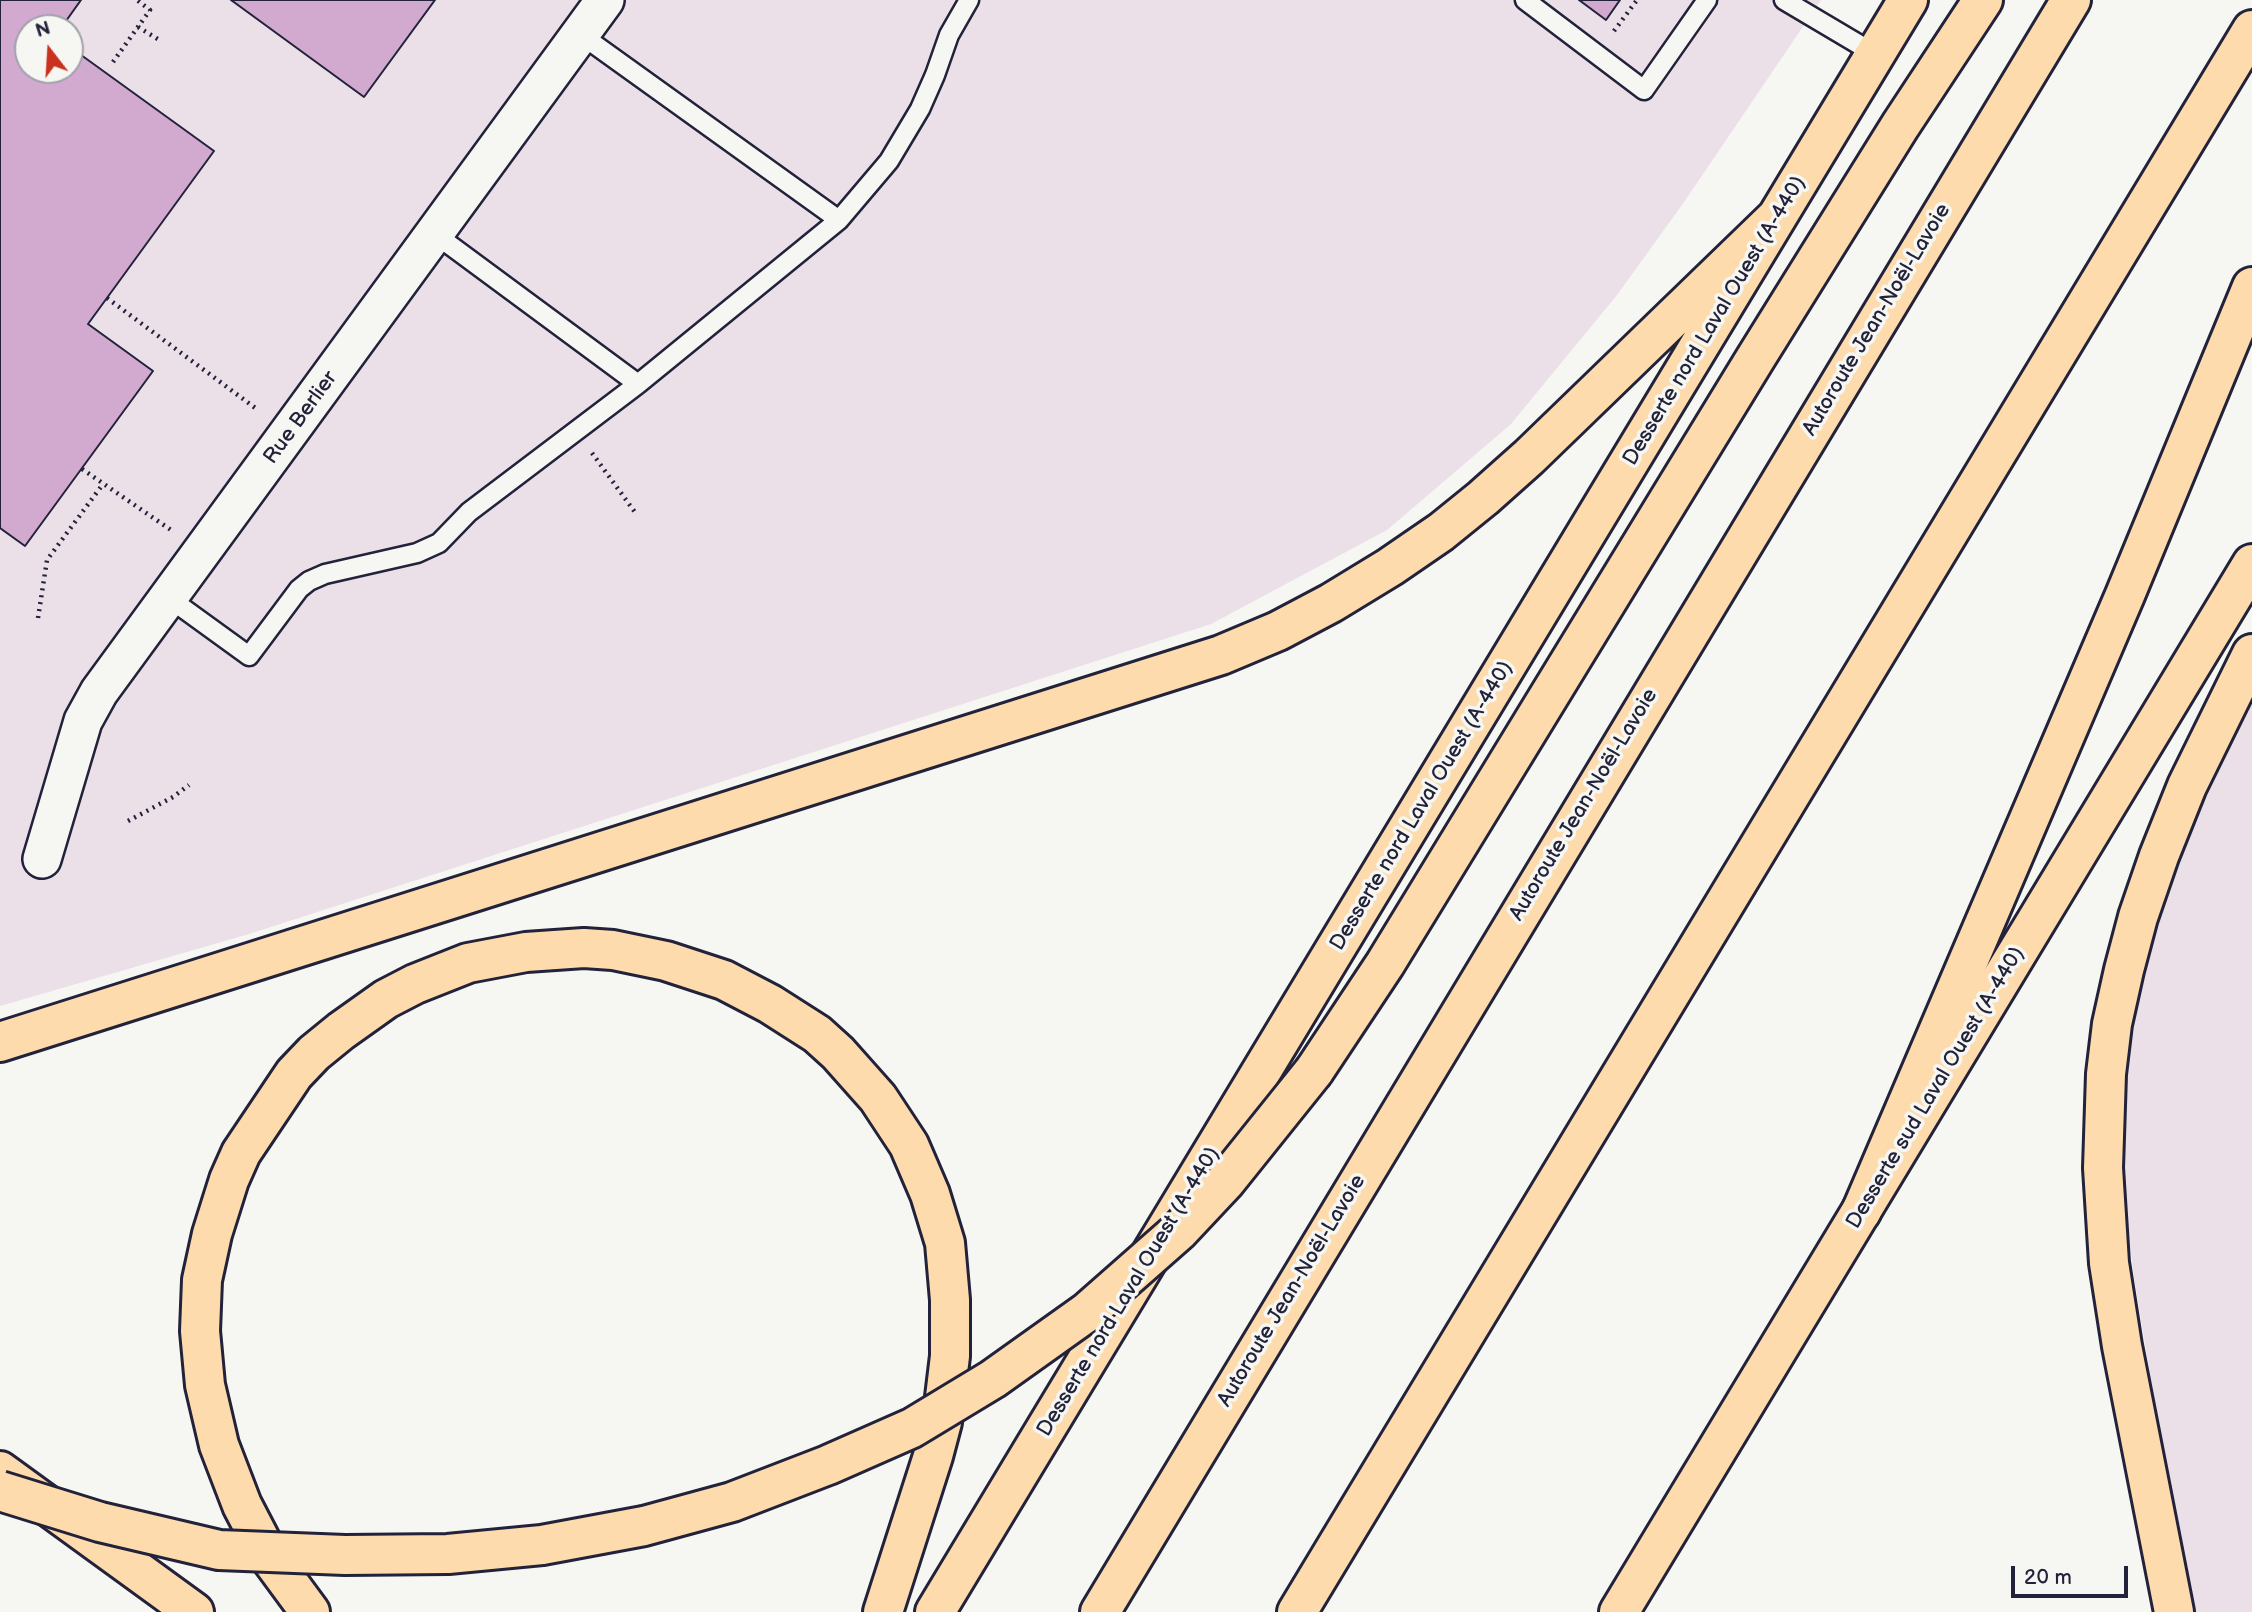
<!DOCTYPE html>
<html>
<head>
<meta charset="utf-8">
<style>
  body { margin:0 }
  #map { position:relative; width:2252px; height:1612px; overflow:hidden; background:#f6f6f2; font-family:"Balsamiq Sans",sans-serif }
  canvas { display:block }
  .north { position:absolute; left:14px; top:14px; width:70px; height:70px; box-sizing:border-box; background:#f6f6f2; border:2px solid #a1a1a9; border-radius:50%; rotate:343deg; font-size:19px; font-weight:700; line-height:28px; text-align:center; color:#22223b }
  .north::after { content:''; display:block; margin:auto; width:24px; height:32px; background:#c8321e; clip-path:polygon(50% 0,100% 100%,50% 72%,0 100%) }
  .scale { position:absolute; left:2011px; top:1566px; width:117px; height:32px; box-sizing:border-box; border:4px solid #22223b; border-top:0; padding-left:9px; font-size:21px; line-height:24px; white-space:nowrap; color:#22223b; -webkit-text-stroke:5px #f6f6f2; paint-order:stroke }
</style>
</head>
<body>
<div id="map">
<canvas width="2252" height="1612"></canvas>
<div class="north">N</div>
<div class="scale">20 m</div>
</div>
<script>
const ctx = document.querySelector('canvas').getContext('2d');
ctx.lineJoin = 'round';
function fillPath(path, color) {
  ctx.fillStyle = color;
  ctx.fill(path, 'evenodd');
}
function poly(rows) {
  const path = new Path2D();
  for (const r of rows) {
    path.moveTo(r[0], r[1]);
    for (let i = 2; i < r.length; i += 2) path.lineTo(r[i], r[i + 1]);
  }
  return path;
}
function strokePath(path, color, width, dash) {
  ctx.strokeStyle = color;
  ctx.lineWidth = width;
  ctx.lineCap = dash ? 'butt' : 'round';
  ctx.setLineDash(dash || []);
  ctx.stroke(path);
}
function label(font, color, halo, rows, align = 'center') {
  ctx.font = font + ' "Balsamiq Sans",sans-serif';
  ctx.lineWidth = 7;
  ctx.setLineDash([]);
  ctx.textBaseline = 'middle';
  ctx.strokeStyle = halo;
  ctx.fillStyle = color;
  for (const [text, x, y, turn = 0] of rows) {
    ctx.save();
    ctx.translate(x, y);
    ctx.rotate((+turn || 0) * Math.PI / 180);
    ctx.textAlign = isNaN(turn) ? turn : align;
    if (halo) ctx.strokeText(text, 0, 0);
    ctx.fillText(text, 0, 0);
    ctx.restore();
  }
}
fillPath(poly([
  [0,0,1821,0,1682,205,1617,295,1511,424,1387,530,1211,624,249,934,0,1006],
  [28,28,70,28,70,70,28,70],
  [2252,692,2252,1612,2194,1612,2162,1448,2134,1277,2123,1188,2119,1122,2126,1056,2140,981,2160,904,2186,825]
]), '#ebdfe8');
const building = poly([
  [0,0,81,0,61,28,28,28,28,70,70,70,70,47,214,151,88,324,153,371,25,546,0,528,0,0],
  [231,0,435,0,364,97,231,0],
  [1579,0,1620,0,1606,20,1579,0]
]);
fillPath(building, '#d2a9cf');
strokePath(building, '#22223b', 2);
const service = poly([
  [1525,0,1644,90,1707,0],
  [1784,0,1875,54],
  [839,220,889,161,920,109,935,75,949,35,969,0],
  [435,234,638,384,839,220,580,34],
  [169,598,249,656,299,589,309,581,325,574,417,553,439,543,469,512,638,384]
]);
const minor = poly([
  [42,859,83,721,99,692,605,0]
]);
const primary = poly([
  [0,1042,1221,655,1278,631,1331,603,1390,567,1441,532,1483,498,1529,457,1776,218],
  [0,1471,194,1612],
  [310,1612,268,1555,242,1505,219,1445,205,1385,200,1331,202,1280,212,1234,229,1180,241,1153,294,1074,314,1053,341,1031,386,999,415,984,468,963,526,952,584,948,613,950,666,961,724,980,770,1004,817,1034,838,1053,878,1098,909,1145,930,1194,945,1243,950,1300,950,1356,942,1422,933,1456,883,1612],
  [935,1612,1908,0],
  [1619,1612,2252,564],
  [2174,1612,2122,1346,2109,1263,2103,1168,2106,1074,2112,1024,2124,970,2138,917,2159,856,2187,786,2252,654]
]);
const motorway = poly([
  [1314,1071,1385,964,1755,359,1900,126,1983,0],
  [1861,1212,2125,595,2252,287],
  [1100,1612,2071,0],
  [1297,1612,2252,30]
]);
strokePath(service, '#22223b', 23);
strokePath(minor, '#22223b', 42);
strokePath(primary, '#22223b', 44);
strokePath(motorway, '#22223b', 44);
strokePath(poly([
  [138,27,161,41],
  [1614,31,1637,0],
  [113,62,150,10,137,0],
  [107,298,258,410],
  [592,453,637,515],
  [82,469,171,530],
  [38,618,47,560,103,484],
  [128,821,173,797,189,785]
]), '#22223b', 4.5, [2, 5]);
strokePath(service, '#f6f6f2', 18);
strokePath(minor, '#f6f6f2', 37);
strokePath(primary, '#fedbac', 38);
strokePath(motorway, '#fedbac', 38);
const motorwayBridge = poly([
  [0,1491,100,1522,219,1550,345,1555,448,1554,542,1545,644,1526,732,1502,828,1465,912,1428,993,1379,1087,1312,1179,1231,1225,1182,1314,1071]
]);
strokePath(motorwayBridge, '#22223b', 44, []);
strokePath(motorwayBridge, '#fedbac', 38);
label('21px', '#22223b', '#f6f6f2', [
  ["Autoroute Jean-Noël-Lavoie",1877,320,-59],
  ["Desserte nord Laval Ouest (A-440)",1715,321,-59],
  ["Rue Berlier",301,418,-54],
  ["Autoroute Jean-Noël-Lavoie",1584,805,-59],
  ["Desserte nord Laval Ouest (A-440)",1422,806,-59],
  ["Desserte sud Laval Ouest (A-440)",1936,1088,-59],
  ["Autoroute Jean-Noël-Lavoie",1292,1291,-59],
  ["Desserte nord Laval Ouest (A-440)",1129,1292,-59]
]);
</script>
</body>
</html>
